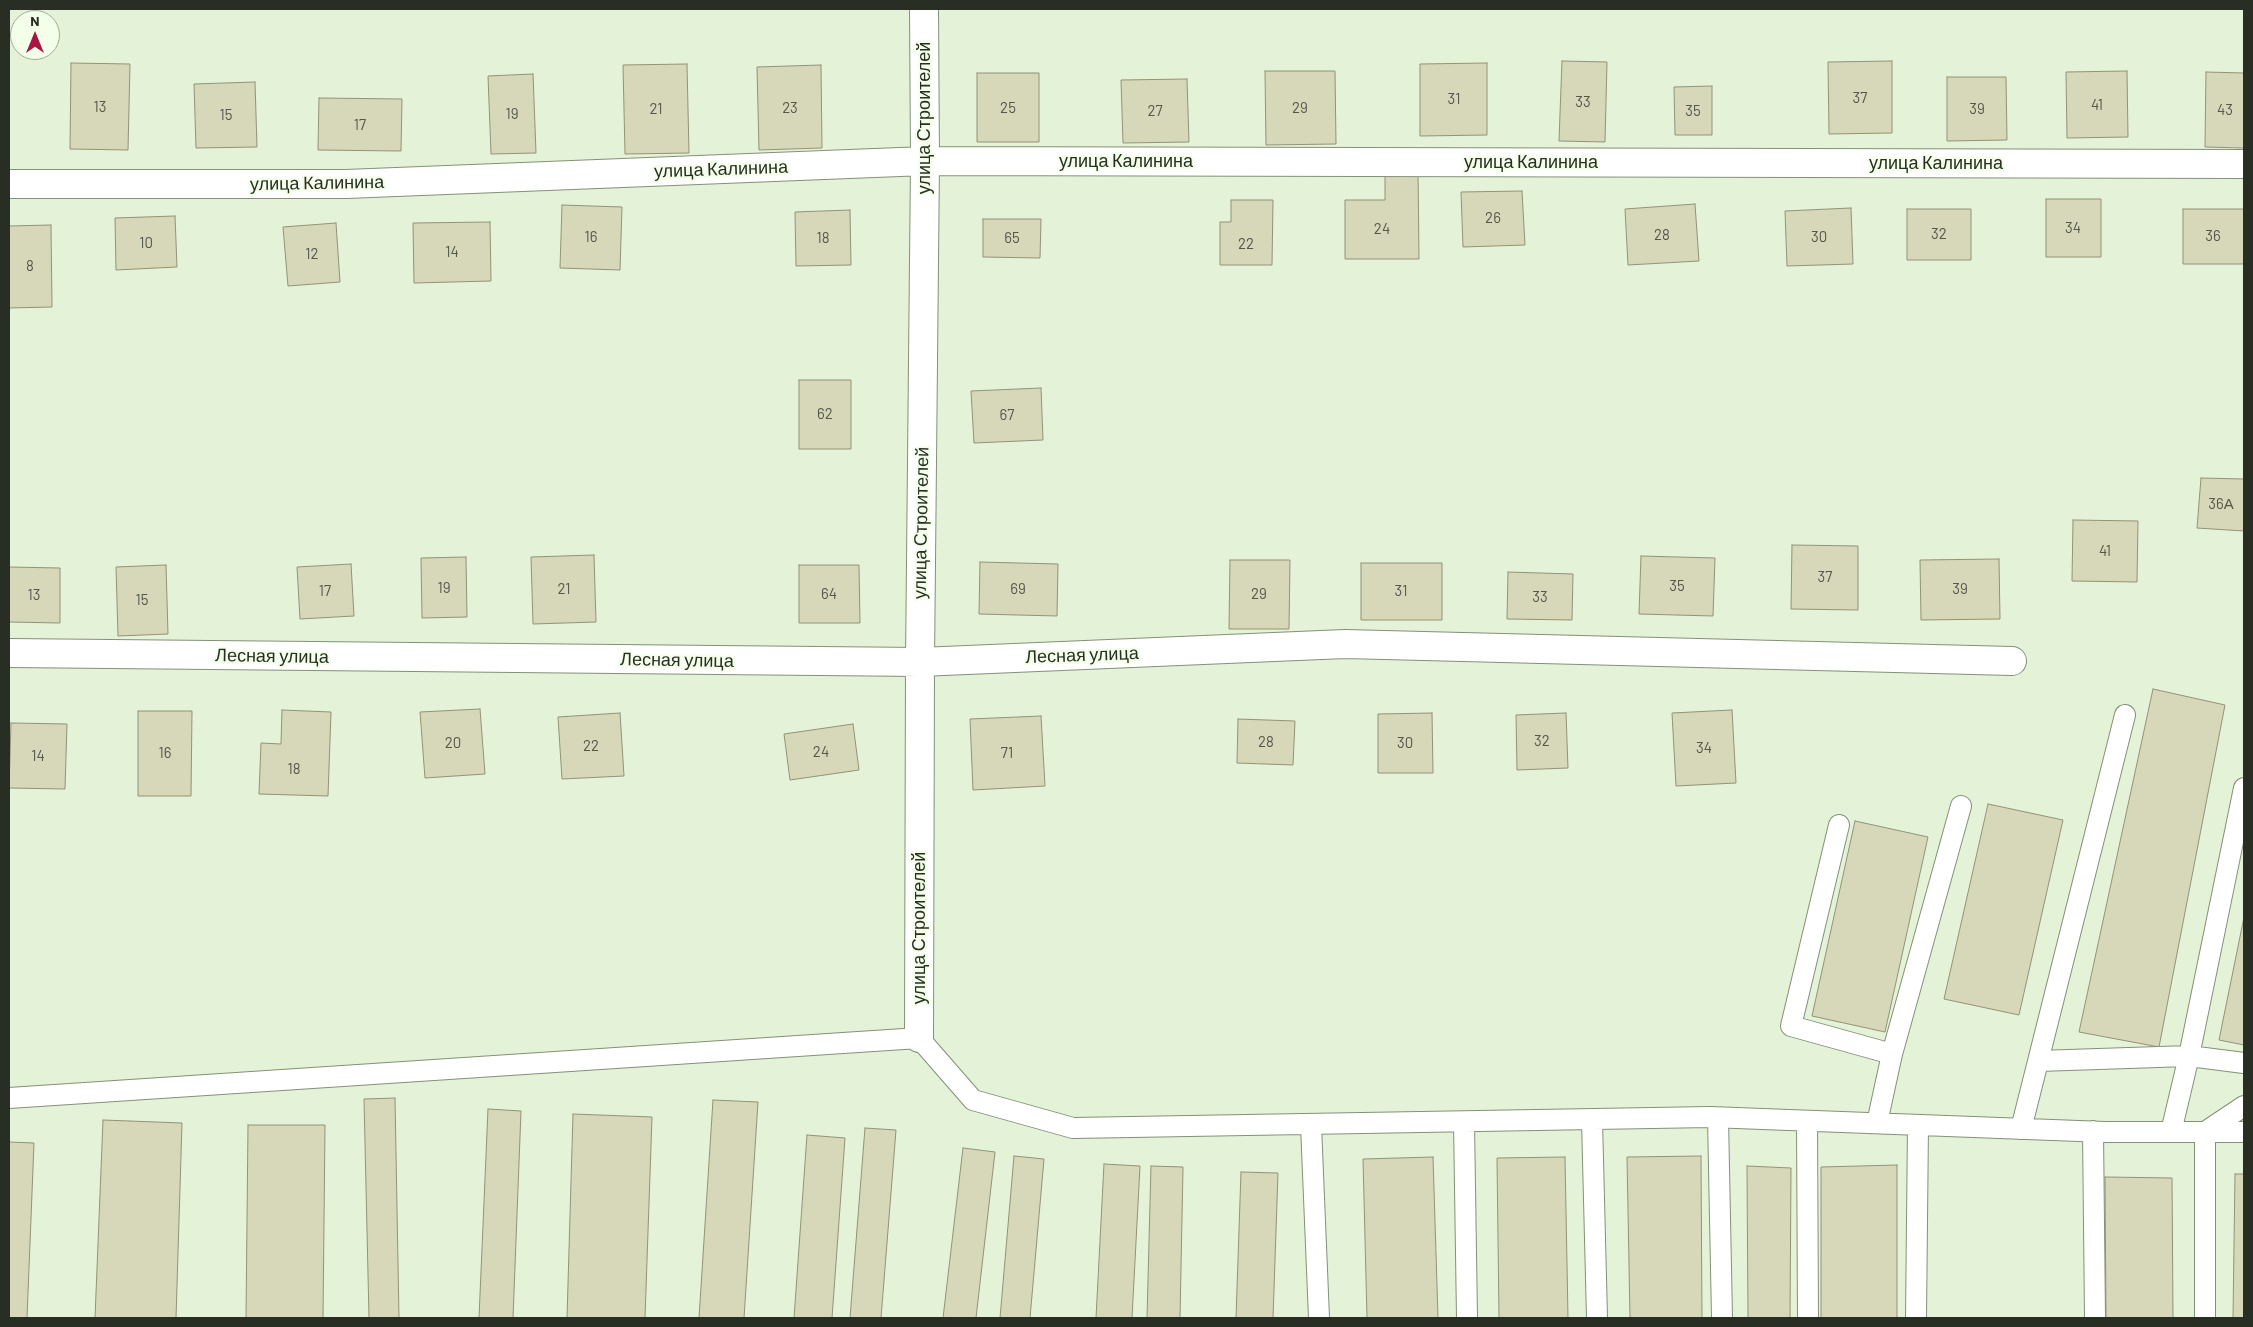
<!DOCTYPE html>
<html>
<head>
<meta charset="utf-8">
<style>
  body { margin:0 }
  #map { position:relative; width:2253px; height:1327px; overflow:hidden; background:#e4f2d8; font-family:Barlow,sans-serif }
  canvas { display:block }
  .frame { position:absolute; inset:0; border:10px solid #282e24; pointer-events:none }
  .north { position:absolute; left:10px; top:10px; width:50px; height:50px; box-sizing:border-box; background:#f3ffe9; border:1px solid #a2ab9a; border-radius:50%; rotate:0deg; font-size:14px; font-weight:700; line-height:20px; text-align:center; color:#282e24 }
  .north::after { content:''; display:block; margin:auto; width:18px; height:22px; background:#aa1442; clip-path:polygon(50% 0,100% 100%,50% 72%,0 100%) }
</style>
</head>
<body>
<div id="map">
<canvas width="2253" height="1327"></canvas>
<div class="frame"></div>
<div class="north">N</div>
</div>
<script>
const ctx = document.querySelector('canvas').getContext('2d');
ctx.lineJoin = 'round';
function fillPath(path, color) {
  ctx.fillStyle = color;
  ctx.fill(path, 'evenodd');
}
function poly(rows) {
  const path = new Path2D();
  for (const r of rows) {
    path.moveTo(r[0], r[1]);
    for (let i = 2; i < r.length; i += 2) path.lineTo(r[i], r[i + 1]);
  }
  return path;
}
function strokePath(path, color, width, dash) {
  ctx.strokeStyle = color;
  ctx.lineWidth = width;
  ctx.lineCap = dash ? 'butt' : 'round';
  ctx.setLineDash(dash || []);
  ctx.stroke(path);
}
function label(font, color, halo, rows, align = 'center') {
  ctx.font = font + ' Barlow,sans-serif';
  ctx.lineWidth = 4.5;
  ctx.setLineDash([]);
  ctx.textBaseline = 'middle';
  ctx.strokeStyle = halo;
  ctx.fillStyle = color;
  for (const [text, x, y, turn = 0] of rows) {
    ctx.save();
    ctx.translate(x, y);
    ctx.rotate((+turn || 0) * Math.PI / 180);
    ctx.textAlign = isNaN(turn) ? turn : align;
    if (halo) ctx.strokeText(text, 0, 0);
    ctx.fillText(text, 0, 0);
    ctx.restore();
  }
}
const building = poly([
  [1562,61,1607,62,1605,142,1559,141,1562,61],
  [1892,61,1892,133,1829,134,1828,62,1892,61],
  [71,63,130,64,128,150,70,149,71,63],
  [1487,63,1487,135,1420,136,1420,64,1487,63],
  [687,64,689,153,625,154,623,65,687,64],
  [821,65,822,148,759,150,757,67,821,65],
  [1265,71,1335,71,1336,144,1266,145,1265,71],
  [2127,71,2128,137,2067,138,2066,72,2127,71],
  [2206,72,2244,73,2244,148,2205,147,2206,72],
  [977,73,1039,73,1039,142,977,142,977,73],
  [533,74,536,153,491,154,488,76,533,74],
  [1947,77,2006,77,2007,140,1947,141,1947,77],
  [1187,79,1189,142,1123,143,1121,80,1187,79],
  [255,82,257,147,196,148,194,84,255,82],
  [1712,86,1712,135,1675,135,1674,87,1712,86],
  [319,98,402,99,401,151,318,150,319,98],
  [1385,171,1418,171,1419,259,1345,259,1345,200,1385,200,1385,171],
  [1522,191,1525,245,1463,247,1461,192,1522,191],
  [2046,199,2101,199,2101,257,2046,257,2046,199],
  [1231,200,1273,200,1272,265,1220,265,1220,222,1231,222,1231,200],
  [1695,204,1699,261,1628,265,1625,209,1695,204],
  [562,205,622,207,620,270,560,268,562,205],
  [1851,208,1853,264,1787,266,1785,211,1851,208],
  [1907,209,1971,209,1971,260,1907,260,1907,209],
  [2183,209,2244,209,2244,264,2183,264,2183,209],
  [850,210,851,265,796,266,795,212,850,210],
  [175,216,177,267,116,270,115,218,175,216],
  [983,219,1041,219,1040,258,983,257,983,219],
  [490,222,491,281,414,283,413,223,490,222],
  [336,223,340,282,288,286,283,227,336,223],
  [51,225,52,307,9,308,9,226,51,225],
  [799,380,851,380,851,449,799,449,799,380],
  [1041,388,1043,440,974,443,971,391,1041,388],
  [2201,478,2244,479,2244,531,2197,528,2201,478],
  [2073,520,2138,521,2137,582,2072,581,2073,520],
  [1792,545,1858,546,1858,610,1791,609,1792,545],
  [594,555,596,622,533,624,531,557,594,555],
  [1641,556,1715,558,1713,616,1639,614,1641,556],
  [466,557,467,617,422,618,421,558,466,557],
  [1999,559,2000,619,1921,620,1920,560,1999,559],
  [1230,560,1290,560,1289,629,1229,629,1230,560],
  [980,562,1058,564,1057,616,979,614,980,562],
  [1361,563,1442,563,1442,620,1361,620,1361,563],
  [351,564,354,616,300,619,297,567,351,564],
  [166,565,168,634,118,636,116,567,166,565],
  [799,565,859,565,860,623,799,623,799,565],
  [9,567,60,568,60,623,9,622,9,567],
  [1508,572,1573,574,1572,620,1507,619,1508,572],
  [2153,689,2225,705,2159,1047,2079,1032,2153,689],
  [480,709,485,774,425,778,420,712,480,709],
  [282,710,331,712,328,796,259,794,261,743,281,744,282,710],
  [1732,710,1736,783,1676,786,1672,713,1732,710],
  [138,711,192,711,191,796,138,796,138,711],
  [620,713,624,776,562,779,558,717,620,713],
  [1432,713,1433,773,1378,773,1378,714,1432,713],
  [1566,713,1568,768,1517,770,1516,715,1566,713],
  [1041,716,1045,786,973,790,970,719,1041,716],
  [1238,719,1295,721,1293,765,1237,763,1238,719],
  [11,723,67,724,65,789,9,788,11,723],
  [853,724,859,770,790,780,784,734,853,724],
  [1988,804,2063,820,2019,1015,1944,999,1988,804],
  [1855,821,1928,837,1885,1032,1812,1016,1855,821],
  [2244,917,2244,1045,2219,1040,2244,917],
  [395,1098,399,1318,369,1318,364,1099,395,1098],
  [713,1100,758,1102,744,1318,699,1318,713,1100],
  [488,1109,521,1111,513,1318,479,1318,488,1109],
  [573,1114,652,1117,645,1318,567,1318,573,1114],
  [103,1120,182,1123,176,1318,95,1318,103,1120],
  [248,1125,325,1125,323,1318,246,1318,248,1125],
  [865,1128,896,1130,881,1318,850,1318,865,1128],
  [807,1135,845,1138,832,1318,794,1318,807,1135],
  [9,1142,34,1143,27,1318,9,1318,9,1142],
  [963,1148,995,1152,976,1318,943,1318,963,1148],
  [1014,1156,1044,1159,1030,1318,1000,1318,1014,1156],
  [1701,1156,1702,1318,1630,1318,1627,1157,1701,1156],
  [1433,1157,1438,1318,1367,1318,1363,1159,1433,1157],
  [1565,1157,1568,1318,1499,1318,1497,1158,1565,1157],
  [1104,1164,1140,1166,1132,1318,1096,1318,1104,1164],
  [1897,1165,1897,1318,1821,1318,1821,1167,1897,1165],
  [1151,1166,1183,1167,1180,1318,1147,1318,1151,1166],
  [1747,1166,1791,1168,1790,1318,1748,1318,1747,1166],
  [1241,1172,1278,1173,1273,1318,1236,1318,1241,1172],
  [2235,1174,2244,1174,2244,1318,2233,1318,2235,1174],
  [2105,1177,2172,1178,2173,1318,2106,1318,2105,1177]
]);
fillPath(building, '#d7d7ba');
strokePath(building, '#929276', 1);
const service = poly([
  [1839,825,1791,1026,1892,1054,1877,1123],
  [1892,1054,1961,806],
  [2038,1061,2189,1056,2244,788],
  [9,1098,919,1038,973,1100,1073,1128,1710,1117,2105,1132,2244,1132],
  [1718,1118,1722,1318],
  [1592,1120,1597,1318],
  [1807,1121,1808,1318],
  [1464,1122,1467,1318],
  [1311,1125,1319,1318],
  [2021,1129,2125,715],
  [2093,1131,2095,1318],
  [2171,1132,2189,1056,2244,1063],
  [1916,1318,1918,1125],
  [2205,1318,2205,1132,2244,1106]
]);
const minor = poly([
  [9,184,346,184,925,161,2244,164],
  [9,653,920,662,1345,644,2012,661],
  [919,1038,920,662,925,161,924,9]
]);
strokePath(service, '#849179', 22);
strokePath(minor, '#849179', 30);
strokePath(service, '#fff', 20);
strokePath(minor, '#fff', 28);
label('15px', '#54584a', null, [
  ["37",1860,98],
  ["31",1454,99],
  ["33",1583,102],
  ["41",2097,105],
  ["13",100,107],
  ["23",790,108],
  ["25",1008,108],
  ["29",1300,108],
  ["21",656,109],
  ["39",1977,109],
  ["43",2225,110],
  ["27",1155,111],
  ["35",1693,111],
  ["19",512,114],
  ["15",226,115],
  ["17",360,125],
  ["26",1493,218],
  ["34",2073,228],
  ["24",1382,229],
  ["32",1939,234],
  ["28",1662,235],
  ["36",2213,236],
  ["16",591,237],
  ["30",1819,237],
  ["18",823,238],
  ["65",1012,238],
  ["10",146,243],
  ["22",1246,244],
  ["14",452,252],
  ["12",312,254],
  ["8",30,266],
  ["62",825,414],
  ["67",1007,415],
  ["36А",2221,504],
  ["41",2105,551],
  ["37",1825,577],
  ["35",1677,586],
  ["19",444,588],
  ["21",564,589],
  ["69",1018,589],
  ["39",1960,589],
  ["17",325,591],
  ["31",1401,591],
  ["64",829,594],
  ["29",1259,594],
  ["13",34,595],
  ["33",1540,597],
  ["15",142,600],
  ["32",1542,741],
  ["28",1266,742],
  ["20",453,743],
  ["30",1405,743],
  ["22",591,746],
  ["34",1704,748],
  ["24",821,752],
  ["16",165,753],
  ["71",1007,753],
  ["14",38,756],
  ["18",294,769]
]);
label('18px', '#282e24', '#f3ffe9', [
  ["улица Строителей",924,118,-90],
  ["улица Калинина",1126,161],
  ["улица Калинина",1531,162],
  ["улица Калинина",1936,163],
  ["улица Калинина",721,169,-2],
  ["улица Калинина",317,183,-1],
  ["улица Строителей",921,523,-89],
  ["Лесная улица",1082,655,-2],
  ["Лесная улица",272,656,1],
  ["Лесная улица",677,660,1],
  ["улица Строителей",919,928,-90]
]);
</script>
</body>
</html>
